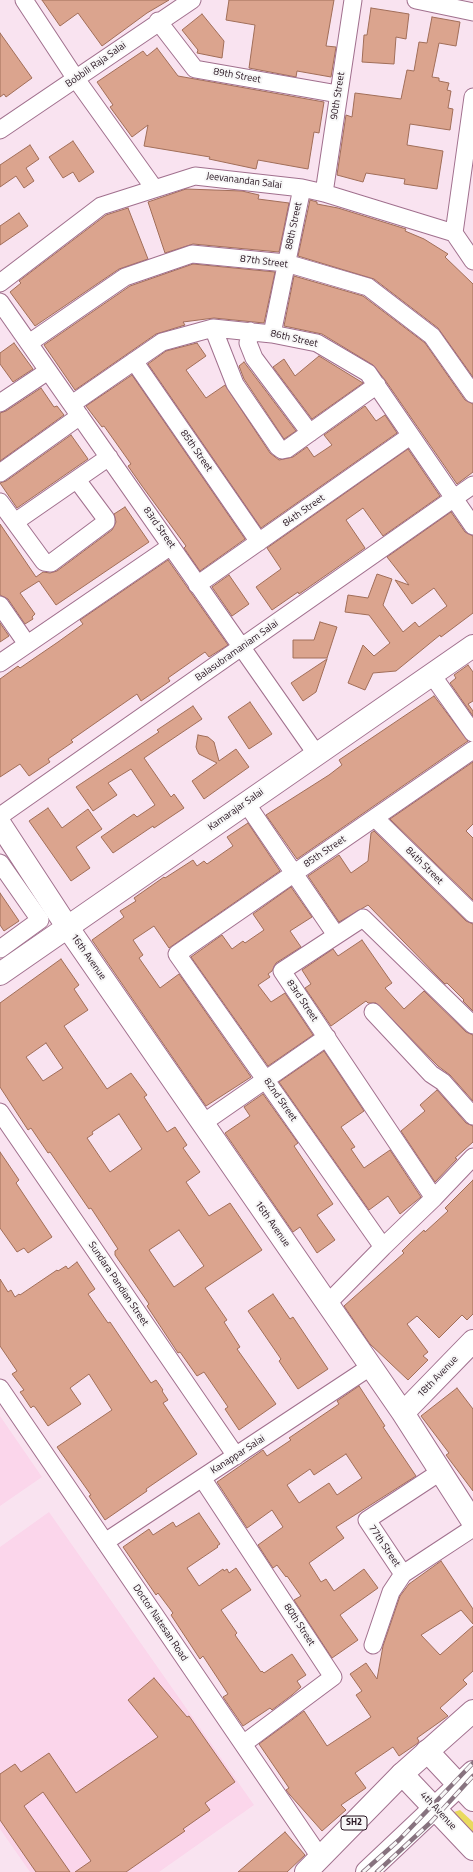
<!DOCTYPE html>
<html>
<head>
<meta charset="utf-8">
<style>
  body { margin:0 }
  canvas { display:block; background:#f9e3f0 }
</style>
</head>
<body>
<canvas width="473" height="1872"></canvas>
<script>
const ctx = document.querySelector('canvas').getContext('2d');
ctx.lineJoin = 'round';
function fillPath(path, color) {
  ctx.fillStyle = color;
  ctx.fill(path, 'evenodd');
}
function poly(rows) {
  const path = new Path2D();
  for (const r of rows) {
    path.moveTo(r[0], r[1]);
    for (let i = 2; i < r.length; i += 2) path.lineTo(r[i], r[i + 1]);
  }
  return path;
}
function strokePath(path, color, width, dash) {
  ctx.strokeStyle = color;
  ctx.lineWidth = width;
  ctx.lineCap = dash ? 'butt' : 'round';
  ctx.setLineDash(dash || []);
  ctx.stroke(path);
}
function label(font, color, halo, rows, align = 'center') {
  ctx.font = font + ' "Titillium Web",sans-serif';
  ctx.lineWidth = 4;
  ctx.setLineDash([]);
  ctx.textBaseline = 'middle';
  ctx.strokeStyle = halo;
  ctx.fillStyle = color;
  for (const [text, x, y, turn = 0] of rows) {
    ctx.save();
    ctx.translate(x, y);
    ctx.rotate((+turn || 0) * Math.PI / 180);
    ctx.textAlign = isNaN(turn) ? turn : align;
    if (halo) ctx.strokeText(text, 0, 0);
    ctx.fillText(text, 0, 0);
    ctx.restore();
  }
}
fillPath(poly([
  [0,1416,42,1477,0,1506],
  [49,1512,254,1805,159,1872,30,1872,0,1829,0,1547]
]), '#fbd6eb');
fillPath(poly([
  [460,1810,473,1822,473,1844,451,1813]
]), '#e9da5f');
const building = poly([
  [42,0,169,0,147,13,102,46,78,13,60,26,42,0],
  [229,0,334,0,326,46,336,47,331,77,297,71,296,77,249,68,255,25,226,20,229,0],
  [371,8,409,14,406,39,396,37,394,64,362,62,364,35,367,35,371,8],
  [202,14,224,41,222,58,197,53,198,50,182,30,202,14],
  [432,17,460,22,456,46,439,43,432,77,439,78,439,81,449,83,447,90,451,91,448,108,453,109,450,130,410,124,407,145,443,151,437,189,404,184,405,179,366,173,363,182,337,175,346,115,352,117,355,93,401,99,407,70,414,71,419,42,427,43,432,17],
  [0,33,32,78,6,97,4,94,0,97,0,33],
  [157,48,178,76,324,102,319,133,314,132,308,169,258,160,256,169,209,159,210,157,144,146,148,125,132,137,110,107,113,105,97,82,143,51,147,56,157,48],
  [73,141,94,172,79,182,73,172,63,178,49,157,73,141],
  [30,145,39,159,26,168,34,181,24,188,16,176,0,187,0,165,30,145],
  [186,189,242,191,259,195,258,199,289,203,279,252,193,244,165,253,148,202,186,189],
  [310,200,317,202,317,204,338,208,406,229,405,231,424,239,448,254,445,257,473,284,473,377,438,328,374,279,298,256,310,200],
  [128,208,148,259,119,269,35,326,10,292,21,283,19,281,106,215,128,208],
  [19,213,28,226,0,245,0,226,19,213],
  [193,264,275,272,264,323,214,318,183,322,185,325,156,334,75,390,44,345,130,286,193,264],
  [294,276,363,296,425,343,465,400,473,404,473,472,457,484,385,380,373,365,322,334,284,326,294,276],
  [14,343,33,369,13,382,0,364,0,353,14,343],
  [197,343,206,356,186,370,206,398,225,385,270,453,279,460,293,457,307,447,314,457,332,445,324,435,365,406,376,421,385,415,397,433,261,528,148,364,166,351,197,343],
  [319,356,363,383,312,419,273,367,284,359,295,376,319,356],
  [244,362,296,431,284,439,244,379,239,366,244,362],
  [132,375,245,539,200,571,184,548,186,546,142,486,128,466,131,464,104,426,102,427,86,406,132,375],
  [41,388,54,407,57,406,64,415,0,461,0,413,6,411,41,388],
  [71,435,88,459,17,508,0,483,6,481,71,435],
  [408,449,440,496,383,536,363,508,346,520,365,548,299,594,298,592,272,610,256,587,281,569,267,548,408,449],
  [125,507,149,542,56,605,39,581,20,593,35,614,32,617,33,619,25,624,8,599,0,595,0,524,36,577,43,572,50,573,57,571,112,530,116,522,114,514,125,507],
  [451,512,465,532,473,536,473,613,441,637,440,635,396,671,373,673,365,690,348,683,363,645,374,656,390,643,369,615,345,612,348,595,368,598,377,574,392,579,383,605,403,632,415,622,419,627,447,606,434,588,412,604,395,580,409,585,387,557,451,512],
  [168,560,228,645,209,657,205,652,168,678,170,681,141,701,137,694,71,740,73,742,48,759,50,762,29,776,20,764,0,777,0,679,18,666,20,668,58,642,83,624,80,620,168,560],
  [229,575,249,604,232,616,212,587,229,575],
  [320,622,337,627,327,658,293,658,293,640,314,640,320,622],
  [0,623,9,636,0,642,0,623],
  [327,659,316,692,303,701,291,683,327,659],
  [468,665,473,672,473,701,468,704,473,711,473,716,450,683,456,678,454,675,468,665],
  [434,696,468,741,297,859,266,815,329,775,342,765,339,760,434,696],
  [250,702,272,734,249,749,228,717,250,702],
  [193,706,202,719,144,758,171,797,174,794,184,808,154,828,153,826,113,853,101,837,134,814,137,817,155,805,131,769,108,783,117,795,93,811,76,787,159,732,157,730,193,706],
  [198,735,208,737,214,742,219,761,236,749,249,767,204,799,192,781,217,763,199,754,197,750,196,747,198,735],
  [473,762,473,824,466,831,473,838,473,900,390,819,473,762],
  [48,808,62,828,88,809,102,829,76,847,90,868,71,881,29,821,48,808],
  [248,823,280,871,169,948,154,926,133,940,143,955,139,958,160,988,179,974,251,1077,206,1106,92,940,124,917,120,911,136,901,134,898,164,877,165,878,193,860,197,866,204,861,207,864,233,846,227,837,248,823],
  [374,831,466,921,473,924,473,1011,463,1001,464,1000,447,983,445,984,438,977,368,905,339,922,308,876,339,855,351,873,368,861,371,833,374,831],
  [291,887,312,917,290,931,301,947,276,963,272,971,268,974,270,977,258,985,271,1002,285,993,313,1035,268,1066,191,957,222,935,232,949,243,941,245,943,264,930,253,914,291,887],
  [0,893,19,921,4,931,0,925,0,893],
  [362,940,392,983,385,988,404,1009,424,991,466,1032,473,1035,473,1101,450,1075,438,1066,376,1003,368,1003,366,1001,331,1026,305,988,311,984,302,970,333,949,338,956,362,940],
  [61,959,79,985,74,989,88,1010,64,1026,107,1089,131,1073,147,1095,144,1097,167,1132,175,1127,187,1145,183,1148,200,1172,186,1182,209,1216,230,1203,262,1250,205,1288,227,1320,224,1322,240,1347,237,1349,276,1404,239,1430,225,1409,228,1407,204,1372,197,1376,180,1352,178,1353,147,1306,149,1304,115,1255,115,1251,118,1249,91,1208,89,1209,50,1152,48,1153,31,1128,28,1130,0,1087,0,1003,61,959],
  [46,1043,63,1068,43,1081,26,1057,46,1043],
  [119,1114,142,1149,110,1172,87,1138,93,1134,92,1132,119,1114],
  [179,1230,204,1266,174,1287,149,1250,179,1230],
  [324,1051,364,1111,341,1127,355,1147,351,1149,364,1168,390,1150,421,1197,400,1214,388,1196,369,1210,279,1082,324,1051],
  [437,1090,466,1123,473,1126,473,1142,455,1158,457,1159,435,1182,401,1131,425,1111,420,1105,437,1090],
  [263,1094,298,1143,294,1146,333,1204,317,1215,335,1240,317,1253,300,1227,293,1232,225,1133,250,1116,244,1107,263,1094],
  [0,1152,19,1180,16,1183,52,1237,28,1253,24,1248,17,1252,0,1228,0,1152],
  [473,1180,473,1314,467,1320,462,1315,439,1338,417,1316,407,1324,428,1352,423,1356,428,1360,408,1380,370,1344,344,1306,404,1253,402,1251,411,1242,424,1230,425,1232,448,1211,445,1208,473,1180],
  [77,1262,95,1289,88,1294,108,1323,110,1322,151,1383,156,1380,163,1390,162,1391,168,1400,163,1403,197,1454,146,1489,147,1491,105,1520,89,1496,91,1495,57,1447,112,1410,89,1374,70,1388,81,1404,48,1426,35,1407,33,1406,31,1408,23,1396,20,1392,24,1390,12,1374,17,1371,0,1346,0,1279,8,1292,11,1290,15,1297,19,1294,20,1295,57,1270,58,1271,66,1266,68,1269,77,1262],
  [273,1294,290,1319,293,1317,328,1369,298,1389,279,1361,281,1359,248,1311,273,1294],
  [359,1386,385,1426,383,1427,416,1476,336,1527,344,1538,309,1563,321,1582,326,1579,334,1591,364,1569,378,1588,340,1615,358,1640,332,1658,294,1600,301,1596,287,1576,286,1577,277,1565,273,1568,258,1545,283,1527,272,1510,247,1528,217,1482,263,1450,267,1456,291,1440,289,1438,339,1404,337,1401,359,1386],
  [346,1454,362,1478,337,1495,329,1483,299,1503,287,1485,310,1469,314,1475,346,1454],
  [457,1388,473,1409,473,1491,446,1455,449,1453,421,1416,457,1388],
  [199,1513,220,1544,217,1546,218,1547,187,1568,199,1586,223,1569,224,1571,227,1569,229,1573,236,1568,251,1590,221,1610,237,1633,235,1635,261,1672,262,1671,264,1673,292,1654,306,1675,297,1681,301,1687,292,1695,272,1710,270,1708,243,1726,223,1697,228,1694,203,1656,200,1659,171,1615,173,1613,158,1593,156,1595,123,1547,149,1529,153,1535,173,1522,176,1527,199,1513],
  [441,1561,473,1609,473,1624,461,1610,421,1635,440,1655,473,1626,473,1671,463,1680,467,1684,440,1708,448,1716,417,1738,419,1741,418,1743,399,1756,393,1747,355,1773,366,1788,341,1805,346,1810,322,1831,290,1795,286,1790,289,1788,259,1744,304,1711,327,1746,371,1717,356,1695,362,1691,350,1674,366,1663,377,1679,383,1646,400,1596,409,1584,441,1561],
  [154,1678,187,1717,189,1716,235,1782,205,1803,210,1810,183,1829,185,1831,126,1872,75,1872,91,1861,43,1792,24,1806,70,1872,36,1872,0,1820,0,1774,15,1764,21,1772,49,1753,76,1793,158,1737,128,1700,154,1678],
  [285,1832,305,1855,287,1872,238,1872,285,1832]
]);
fillPath(building, '#dba48e');
strokePath(building, '#a16e59', 1);
const street = poly([
  [24,0,76,79,154,188],
  [416,0,473,12],
  [158,21,195,69,338,94],
  [0,130,192,0],
  [324,193,353,0],
  [454,233,473,97],
  [0,283,101,206,195,176,302,188,324,193,454,233,473,261],
  [0,302,317,755],
  [213,328,235,384,278,447,282,450,287,449,377,385],
  [250,331,248,343,254,358,310,433],
  [272,334,302,188],
  [29,343,125,277,192,254,286,263,368,287,432,336,473,394],
  [134,361,259,542],
  [0,403,48,371],
  [72,404,162,342,213,328,272,334,317,343,368,373,473,526],
  [0,473,80,416],
  [0,502,44,562,51,563,106,522,106,519,77,480],
  [15,522,109,457],
  [197,585,410,436],
  [0,605,27,644],
  [0,663,171,546],
  [432,675,473,733],
  [246,803,336,935],
  [0,816,473,485],
  [375,818,473,914],
  [0,863,40,920,0,949],
  [373,1012,431,1074,443,1082,473,1116],
  [0,1112,236,1456],
  [203,1123,327,1037],
  [434,1198,282,971,363,918,473,1025],
  [383,1247,177,954,473,750],
  [327,1304,383,1247,434,1198,473,1157],
  [0,1388,320,1857],
  [440,1472,367,1520,403,1574,473,1528],
  [202,1478,333,1677,243,1744],
  [105,1542,370,1367],
  [373,1645,391,1592,403,1574]
]);
const secondary = poly([
  [0,824,68,928,403,1413,473,1522],
  [0,974,473,646],
  [403,1413,473,1341],
  [427,1751,473,1800],
  [402,1774,473,1849]
]);
const primary = poly([
  [306,1872,402,1774,473,1711],
  [367,1872,473,1772]
]);
strokePath(street, '#a1708e', 19);
strokePath(secondary, '#a1708e', 24);
strokePath(primary, '#a1708e', 24);
strokePath(street, '#fff', 17);
strokePath(secondary, '#fff', 22);
strokePath(primary, '#fff', 22);
const rail = poly([
  [363,1872,399,1840,473,1763],
  [377,1872,431,1822,473,1776]
]);
strokePath(rail, '#87737f', 4.5);
strokePath(rail, '#f7f7f7', 3, [9]);
for (const [x, y, w] of [
  [354,1823,26]
]) {
  const box = new Path2D();
  box.roundRect(x - w / 2, y - 7, w, 14, 3);
  ctx.fillStyle = '#f7f7f7';
  ctx.fill(box);
  strokePath(box, '#26131f', 1);
}
label('bold 9px', '#26131f', null, [
  ["SH2",354,1823]
]);
label('10px', '#26131f', '#f7f7f7', [
  ["Bobbili Raja Salai",96,65,-35],
  ["89th Street",237,76,10],
  ["90th Street",338,96,-81],
  ["Jeevanandan Salai",244,181,7],
  ["88th Street",294,226,-78],
  ["87th Street",264,262,7],
  ["86th Street",294,339,13],
  ["85th Street",196,451,55],
  ["84th Street",304,511,-35],
  ["83rd Street",159,528,55],
  ["Balasubramaniam Salai",237,651,-35],
  ["Kamarajar Salai",236,810,-35],
  ["85th Street",325,852,-34],
  ["84th Street",424,866,45],
  ["16th Avenue",88,957,55],
  ["83rd Street",302,1001,56],
  ["82nd Street",280,1100,55],
  ["16th Avenue",272,1224,55],
  ["Sundara Pandian Street",118,1284,56],
  ["18th Avenue",438,1377,-46],
  ["Kanappar Salai",238,1455,-33],
  ["77th Street",384,1546,56],
  ["Doctor Natesan Road",160,1623,56],
  ["80th Street",299,1625,57],
  ["4th Avenue",438,1811,47]
]);
</script>
</body>
</html>
